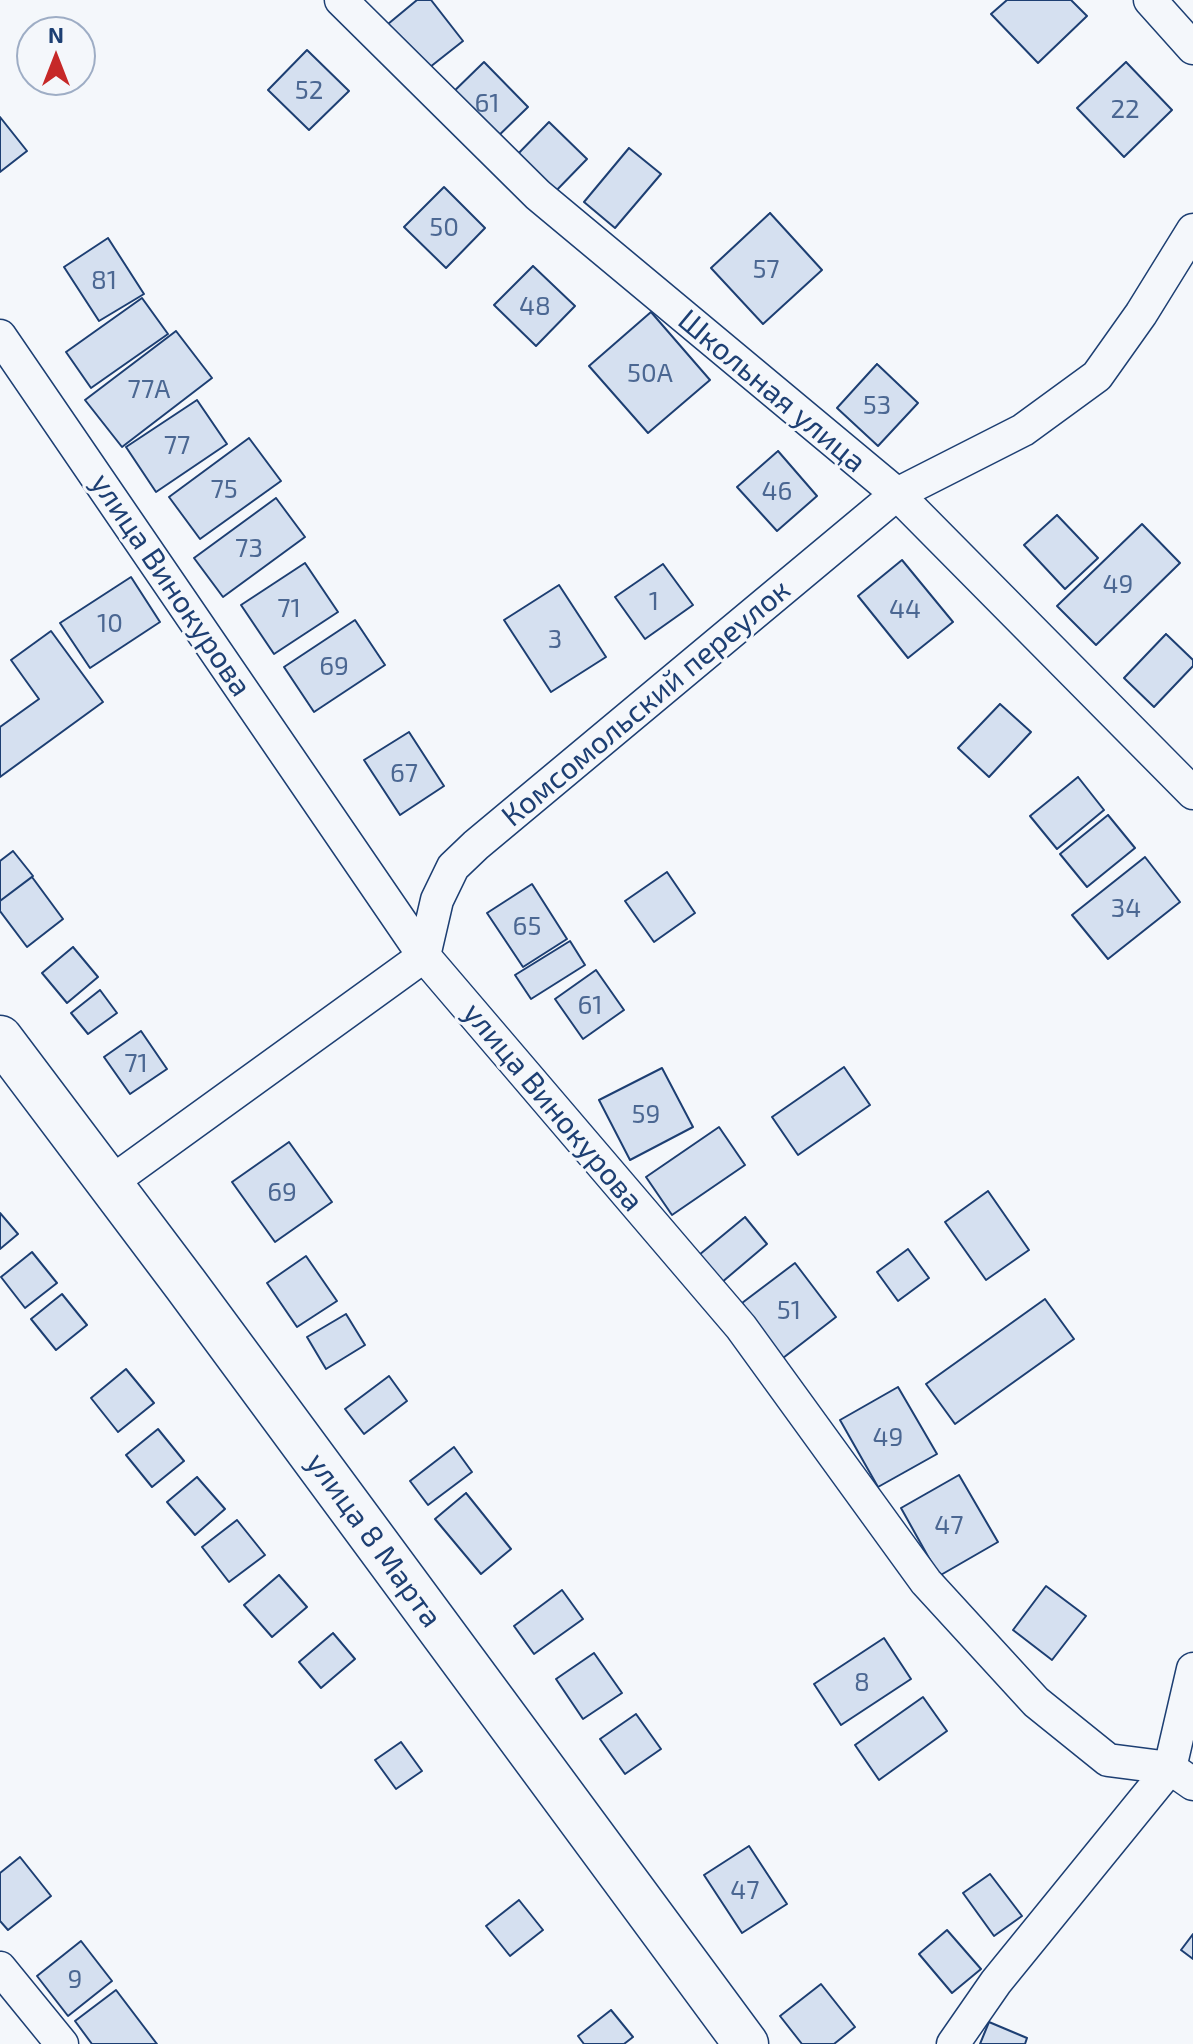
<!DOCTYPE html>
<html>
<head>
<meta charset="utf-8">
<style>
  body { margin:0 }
  #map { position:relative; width:1193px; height:2044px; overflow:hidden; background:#f4f7fb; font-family:"Exo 2",sans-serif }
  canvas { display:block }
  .north { position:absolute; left:16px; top:16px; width:80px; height:80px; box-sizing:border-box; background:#f4f7fb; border:2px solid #9eadc5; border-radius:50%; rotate:0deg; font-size:22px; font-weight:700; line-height:32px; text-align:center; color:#1d3f73 }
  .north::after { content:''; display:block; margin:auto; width:28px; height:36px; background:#c62828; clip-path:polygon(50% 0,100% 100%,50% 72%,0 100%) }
</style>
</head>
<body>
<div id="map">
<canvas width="1193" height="2044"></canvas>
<div class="north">N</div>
</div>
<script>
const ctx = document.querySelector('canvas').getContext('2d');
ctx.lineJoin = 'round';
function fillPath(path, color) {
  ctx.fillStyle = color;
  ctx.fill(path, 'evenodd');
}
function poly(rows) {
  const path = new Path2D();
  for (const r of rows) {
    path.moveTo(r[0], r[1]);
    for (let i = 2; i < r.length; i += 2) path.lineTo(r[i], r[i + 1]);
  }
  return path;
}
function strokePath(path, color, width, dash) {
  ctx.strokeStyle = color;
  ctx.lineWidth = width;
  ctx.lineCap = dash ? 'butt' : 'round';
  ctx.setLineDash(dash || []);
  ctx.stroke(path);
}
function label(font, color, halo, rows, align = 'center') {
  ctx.font = font + ' "Exo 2",sans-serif';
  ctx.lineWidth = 6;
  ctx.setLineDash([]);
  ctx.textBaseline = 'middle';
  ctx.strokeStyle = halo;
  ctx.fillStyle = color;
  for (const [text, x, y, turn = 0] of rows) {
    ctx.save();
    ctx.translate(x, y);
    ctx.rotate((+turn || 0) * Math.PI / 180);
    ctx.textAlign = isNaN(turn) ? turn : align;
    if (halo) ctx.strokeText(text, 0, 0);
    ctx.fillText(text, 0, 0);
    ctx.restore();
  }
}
const building = poly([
  [417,0,431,0,463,41,425,71,388,24,417,0],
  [1007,0,1071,0,1087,16,1038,63,991,14,1007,0],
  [307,50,349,91,309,130,268,90,307,50],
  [484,62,528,107,490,144,446,99,484,62],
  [1126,62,1172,110,1124,157,1077,108,1126,62],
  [0,117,27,151,0,172,0,117],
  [549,122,587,159,551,196,513,159,549,122],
  [629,148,661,174,615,228,584,202,629,148],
  [444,187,485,228,446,268,404,227,444,187],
  [770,213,822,270,763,324,711,268,770,213],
  [108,238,144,294,99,321,64,267,108,238],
  [533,266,575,306,536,346,494,305,533,266],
  [142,298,168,334,91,388,66,352,142,298],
  [651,312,710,380,648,433,589,366,651,312],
  [176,331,212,378,122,447,85,400,176,331],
  [877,364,918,403,878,446,837,408,877,364],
  [197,400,227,444,156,492,126,447,197,400],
  [249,438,281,481,200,539,169,497,249,438],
  [778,451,817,496,777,531,737,487,778,451],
  [276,498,305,537,223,597,194,558,276,498],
  [1057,515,1098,558,1065,589,1024,545,1057,515],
  [1142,524,1180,563,1096,645,1057,606,1142,524],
  [902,560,953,622,908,658,858,596,902,560],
  [305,563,338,612,274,654,241,605,305,563],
  [663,564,693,605,645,639,615,597,663,564],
  [131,577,160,622,90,668,60,623,131,577],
  [559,585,606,657,551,692,504,620,559,585],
  [355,620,385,665,314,712,284,667,355,620],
  [51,631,103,702,0,777,0,727,39,699,11,660,51,631],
  [1166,634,1193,660,1193,666,1154,707,1124,678,1166,634],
  [1000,704,1031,732,989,777,958,748,1000,704],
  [409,732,444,786,400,815,364,760,409,732],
  [1078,777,1104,810,1057,849,1030,816,1078,777],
  [1108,815,1135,848,1087,887,1060,854,1108,815],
  [13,851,33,876,0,901,0,861,13,851],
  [1145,857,1180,902,1108,959,1072,915,1145,857],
  [667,872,695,913,654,942,625,901,667,872],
  [32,877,63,919,27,947,0,911,0,901,32,877],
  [532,884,567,939,523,967,487,913,532,884],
  [570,941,585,965,531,999,515,975,570,941],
  [73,947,98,977,67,1003,42,973,73,947],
  [596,970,624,1010,583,1039,555,999,596,970],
  [100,990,117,1013,88,1034,71,1013,100,990],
  [141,1031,167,1069,130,1094,104,1057,141,1031],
  [844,1067,870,1105,798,1155,772,1117,844,1067],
  [662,1068,693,1127,630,1160,599,1100,662,1068],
  [719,1127,745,1165,672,1215,646,1177,719,1127],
  [289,1142,332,1202,275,1242,232,1182,289,1142],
  [988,1191,1029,1250,986,1280,945,1222,988,1191],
  [0,1213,18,1234,0,1249,0,1213],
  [745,1217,767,1244,721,1283,699,1255,745,1217],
  [908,1249,929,1278,898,1301,877,1272,908,1249],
  [32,1252,57,1283,25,1308,1,1277,32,1252],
  [306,1256,337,1301,297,1327,267,1283,306,1256],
  [795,1263,836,1317,783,1358,742,1303,795,1263],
  [62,1294,87,1325,56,1350,31,1319,62,1294],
  [1045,1299,1074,1339,955,1424,926,1384,1045,1299],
  [346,1314,365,1345,326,1369,307,1337,346,1314],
  [126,1369,154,1403,118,1432,91,1398,126,1369],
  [389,1376,407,1401,364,1434,345,1409,389,1376],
  [898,1387,937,1454,878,1487,840,1420,898,1387],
  [158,1429,184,1461,152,1487,126,1455,158,1429],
  [454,1447,472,1472,428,1505,410,1481,454,1447],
  [959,1475,998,1542,939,1576,901,1508,959,1475],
  [197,1477,225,1509,195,1535,167,1502,197,1477],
  [466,1493,511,1549,481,1574,435,1519,466,1493],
  [237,1520,265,1555,229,1582,202,1547,237,1520],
  [279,1575,307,1607,272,1637,244,1605,279,1575],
  [1046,1586,1086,1616,1052,1660,1013,1630,1046,1586],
  [562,1590,583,1619,534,1654,514,1626,562,1590],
  [333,1633,355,1659,321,1688,299,1662,333,1633],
  [884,1638,911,1679,841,1725,814,1684,884,1638],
  [594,1653,622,1693,583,1719,556,1679,594,1653],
  [923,1697,947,1731,879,1780,855,1745,923,1697],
  [636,1714,661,1749,625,1774,600,1739,636,1714],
  [401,1742,422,1771,396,1789,375,1760,401,1742],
  [749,1846,787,1904,742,1933,704,1875,749,1846],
  [20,1857,51,1896,8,1930,0,1921,0,1873,20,1857],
  [990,1874,1022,1916,994,1936,963,1893,990,1874],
  [519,1900,543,1930,510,1956,486,1926,519,1900],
  [947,1930,981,1969,952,1993,919,1954,947,1930],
  [1193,1934,1193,1959,1181,1950,1193,1934],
  [81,1941,112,1981,68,2016,37,1976,81,1941],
  [821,1984,855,2027,834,2044,802,2044,780,2016,821,1984],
  [116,1990,157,2044,92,2044,75,2021,116,1990],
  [611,2010,633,2037,624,2044,584,2044,578,2036,611,2010],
  [989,2022,1027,2038,1025,2044,980,2044,989,2022]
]);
fillPath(building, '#d5e0f0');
strokePath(building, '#1d3f73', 2);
const street = poly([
  [341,0,538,195,897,494,1193,793],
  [1150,0,1193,48],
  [0,336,424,956,741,1327,926,1582,1036,1702,1108,1760,1170,1768,1193,1784],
  [110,1183,424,956,437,900,453,867,476,845,897,494,1023,430,1097,376,1141,314,1193,230],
  [0,1968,62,2044],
  [953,2044,996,1982,1170,1768,1193,1669]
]);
const primary = poly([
  [0,1038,186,1285,746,2044]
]);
strokePath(street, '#1d3f73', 35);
strokePath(primary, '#1d3f73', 47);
strokePath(street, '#f4f7fb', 32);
strokePath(primary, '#f4f7fb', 44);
label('26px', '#4b6792', null, [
  ["52",309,90],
  ["61",487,103],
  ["22",1125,109],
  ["50",444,227],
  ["57",766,269],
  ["81",104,280],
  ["48",535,306],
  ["50А",650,373],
  ["77А",149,389],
  ["53",877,405],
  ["77",177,445],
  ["75",224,489],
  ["46",777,491],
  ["73",249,548],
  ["49",1118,584],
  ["1",654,601],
  ["71",289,608],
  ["44",905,609],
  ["10",110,623],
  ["3",555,639],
  ["69",334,666],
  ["67",404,773],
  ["34",1126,908],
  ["65",527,926],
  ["61",590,1005],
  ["71",136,1063],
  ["59",646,1114],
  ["69",282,1192],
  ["51",789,1310],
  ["49",888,1437],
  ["47",949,1525],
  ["8",862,1682],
  ["47",745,1890],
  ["9",75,1979]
]);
label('30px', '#1d3f73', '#f4f7fb', [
  ["Школьная улица",772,391,40],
  ["улица Винокурова",171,585,56],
  ["Комсомольский переулок",646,703,-40],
  ["улица Винокурова",553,1107,50],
  ["улица 8 Марта",374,1540,54]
]);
</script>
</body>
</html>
